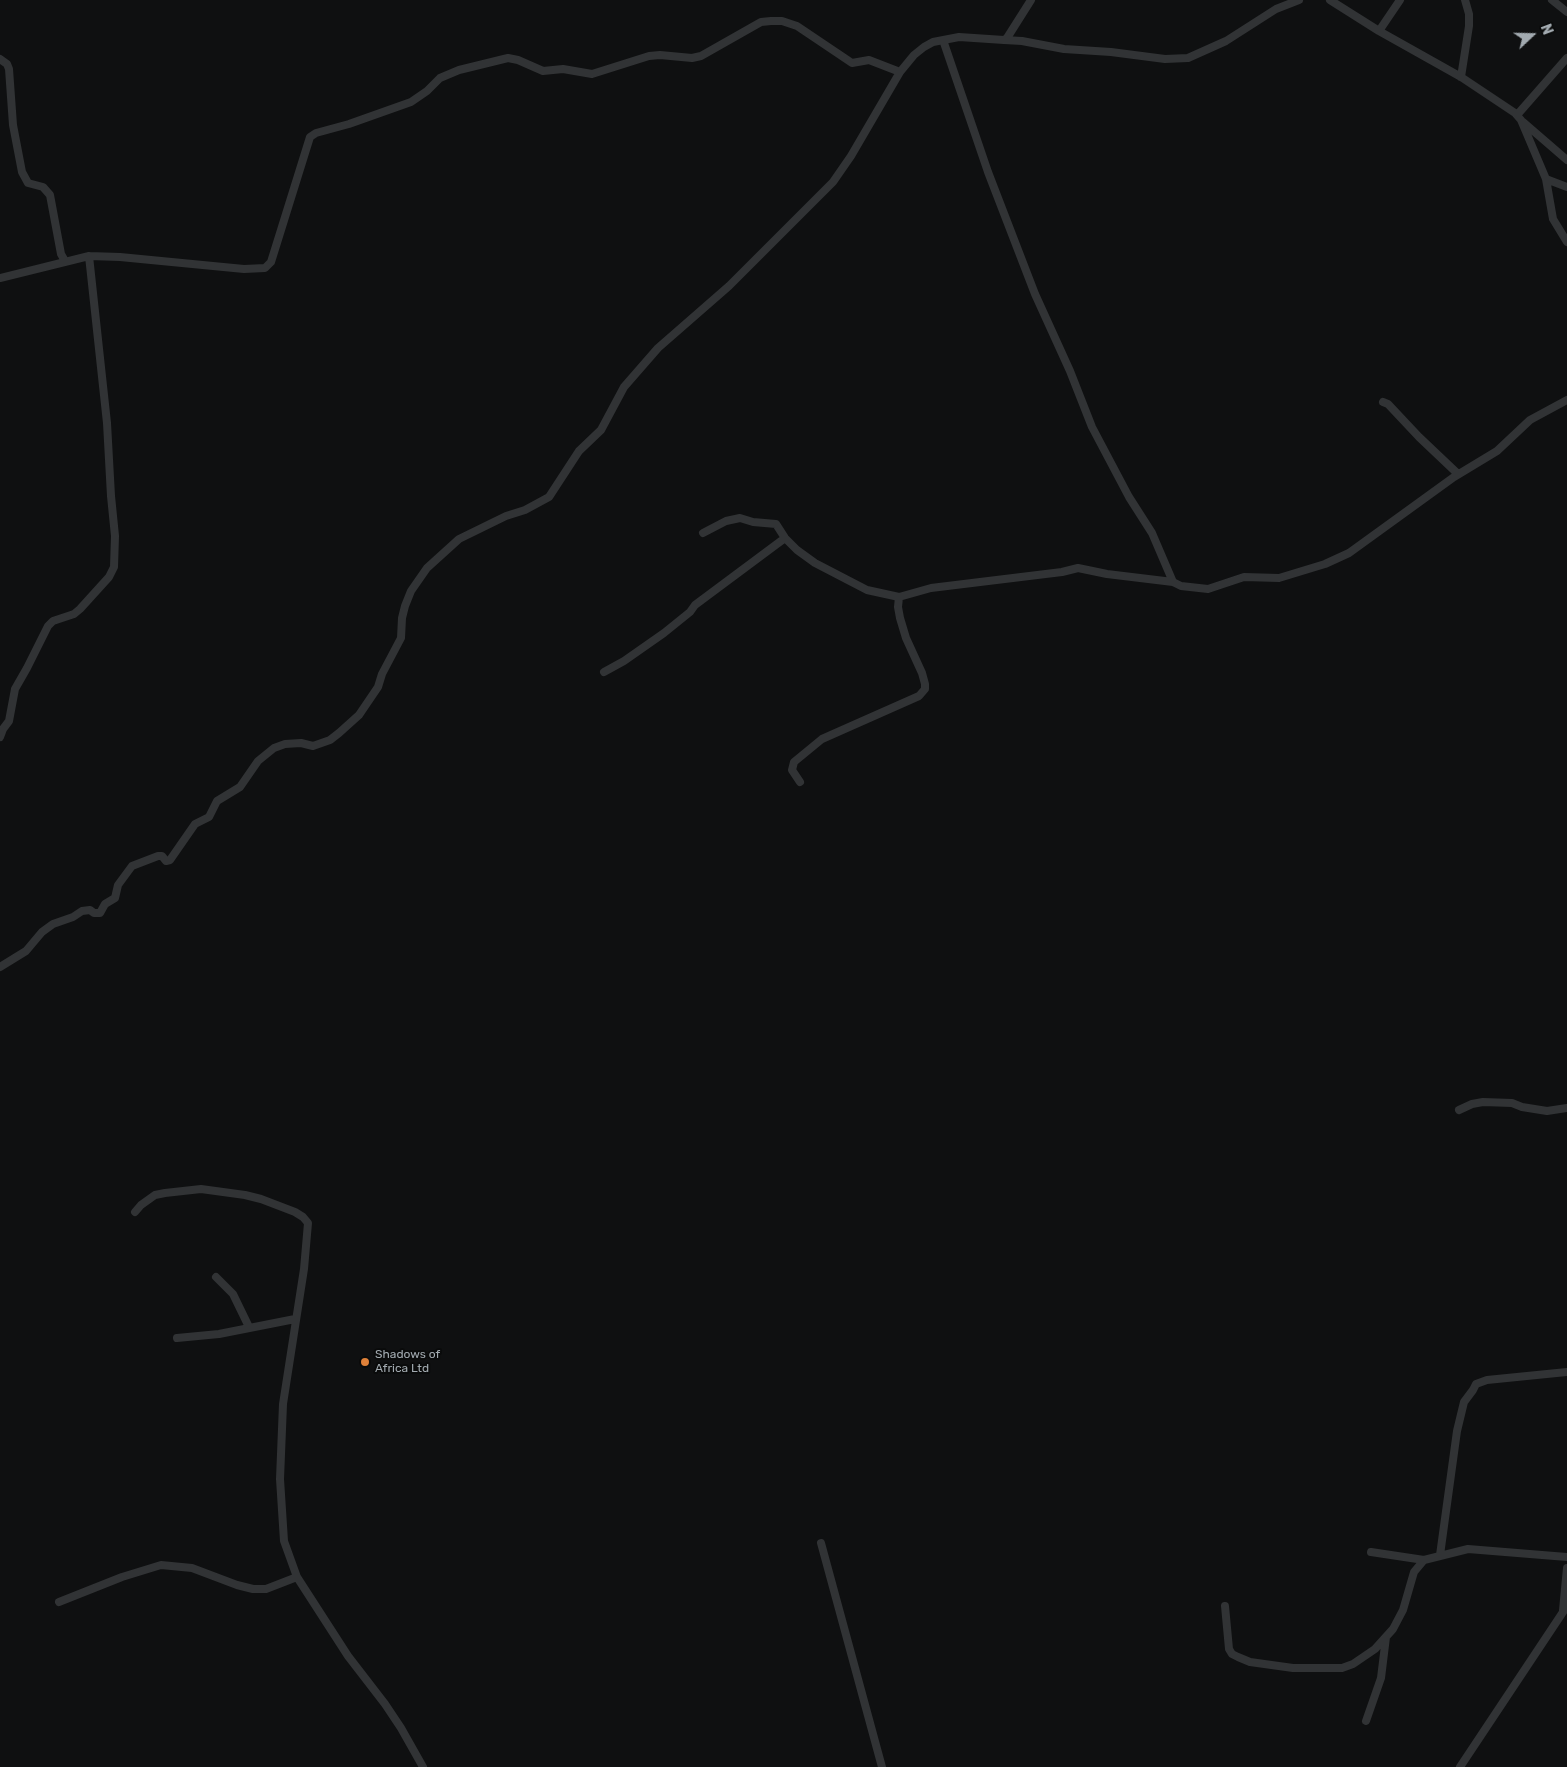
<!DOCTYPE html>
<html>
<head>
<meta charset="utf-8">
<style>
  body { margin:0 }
  #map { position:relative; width:1567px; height:1767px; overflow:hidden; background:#0f1011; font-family:Rubik,sans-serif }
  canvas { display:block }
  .north { position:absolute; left:1507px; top:10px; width:50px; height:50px; -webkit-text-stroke:4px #0a0b0b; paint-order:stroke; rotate:69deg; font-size:14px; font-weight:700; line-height:20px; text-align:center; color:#a2aab0 }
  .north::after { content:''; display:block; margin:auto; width:18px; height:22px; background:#a2aab0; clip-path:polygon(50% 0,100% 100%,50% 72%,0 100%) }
</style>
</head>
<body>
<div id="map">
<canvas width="1567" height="1767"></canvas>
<div class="north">N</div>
</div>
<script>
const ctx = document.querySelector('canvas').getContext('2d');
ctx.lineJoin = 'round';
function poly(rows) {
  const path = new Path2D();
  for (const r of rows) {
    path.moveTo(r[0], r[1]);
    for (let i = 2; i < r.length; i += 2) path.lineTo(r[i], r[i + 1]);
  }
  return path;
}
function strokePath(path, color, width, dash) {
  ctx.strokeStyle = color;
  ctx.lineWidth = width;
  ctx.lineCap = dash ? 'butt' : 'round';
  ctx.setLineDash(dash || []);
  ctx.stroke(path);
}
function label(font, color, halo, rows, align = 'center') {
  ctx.font = font + ' Rubik,sans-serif';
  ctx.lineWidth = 4;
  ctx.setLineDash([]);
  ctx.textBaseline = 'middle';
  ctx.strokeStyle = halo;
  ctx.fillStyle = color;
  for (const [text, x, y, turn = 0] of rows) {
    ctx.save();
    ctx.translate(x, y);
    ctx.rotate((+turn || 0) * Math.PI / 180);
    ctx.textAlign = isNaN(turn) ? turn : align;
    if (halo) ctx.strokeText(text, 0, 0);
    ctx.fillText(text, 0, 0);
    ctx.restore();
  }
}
strokePath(poly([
  [1330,0,1379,31,1461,77,1515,113,1521,120,1546,179,1567,187],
  [1552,0,1567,12],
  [1379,31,1400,0],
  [943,40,988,172,1035,294,1070,371,1092,427,1129,497,1152,533,1173,582],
  [1004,40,1022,41,1064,49,1111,52,1165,59,1188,58,1226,41,1276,9,1299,0],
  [0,59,7,64,9,69,13,125,22,172,28,183,43,187,50,195,61,254,65,261],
  [1461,77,1469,26,1469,14,1465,0],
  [1517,115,1567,58],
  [1523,122,1567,160],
  [1546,179,1553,219,1567,242],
  [0,278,89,256,120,257,244,269,265,268,271,262,310,137,316,133,349,124,411,102,427,91,440,78,459,70,508,58,518,60,543,71,563,69,592,74,649,56,660,55,692,58,701,56,761,22,771,21,782,21,797,26,852,63,869,60,900,72],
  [1383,402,1388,404,1419,437,1458,474],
  [703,533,726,521,740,518,753,522,776,524,785,538,797,550,815,563,867,590,899,597,931,588,1062,572,1078,568,1107,574,1173,582,1181,586,1208,589,1244,577,1279,578,1325,564,1349,553,1454,477,1497,451,1530,420,1567,400],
  [604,672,624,661,664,633,690,612,695,605,785,538],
  [0,737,3,729,9,721,15,689,27,668,48,626,53,621,74,614,80,609,109,577,114,567,115,536,111,496,107,423,89,256],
  [800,782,792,770,794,762,822,739,919,696,925,689,925,684,922,673,906,638,900,618,898,607,899,597],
  [0,967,26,951,42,932,53,924,73,917,82,911,90,910,94,913,100,913,105,904,115,898,118,885,132,866,158,856,162,856,166,861,170,860,195,824,209,817,217,801,240,787,258,761,274,748,285,744,301,743,313,746,330,740,339,733,359,715,378,687,382,674,401,638,402,618,405,606,411,591,427,568,459,539,506,516,525,510,549,497,579,451,601,430,624,387,658,348,729,286,833,182,851,156,900,72,914,55,924,47,933,42,959,37,1004,40,1007,38,1031,0],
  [1459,1110,1472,1104,1483,1102,1512,1103,1522,1107,1547,1111,1567,1108],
  [135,1212,141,1205,155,1195,165,1193,201,1189,245,1195,261,1199,295,1212,303,1217,308,1223,304,1269,283,1404,280,1479,284,1541,297,1577,348,1656,385,1704,401,1728,423,1767],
  [216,1277,233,1294,249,1327],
  [177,1338,219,1334,295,1319],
  [821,1543,882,1767],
  [1371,1552,1424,1560],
  [1440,1555,1457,1431,1464,1402,1473,1390,1476,1384,1487,1380,1567,1372],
  [59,1602,122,1577,161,1565,192,1568,237,1585,253,1589,266,1589,297,1577],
  [1225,1606,1229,1649,1232,1654,1238,1657,1250,1662,1293,1668,1342,1668,1353,1664,1375,1649,1393,1629,1403,1610,1414,1572,1424,1560,1468,1549,1567,1557],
  [1563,1610,1567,1568],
  [1366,1721,1381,1678,1386,1637],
  [1460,1767,1567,1606]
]), '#313335', 8);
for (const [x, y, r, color] of [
  [365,1362,5,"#df8139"]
]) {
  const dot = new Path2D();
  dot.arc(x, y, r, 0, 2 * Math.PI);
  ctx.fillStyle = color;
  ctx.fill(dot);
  strokePath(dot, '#0a0b0b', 2);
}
label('12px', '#a2aab0', '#0a0b0b', [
  ["Shadows of",375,1355],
  ["Africa Ltd",375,1369]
], 'left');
</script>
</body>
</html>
